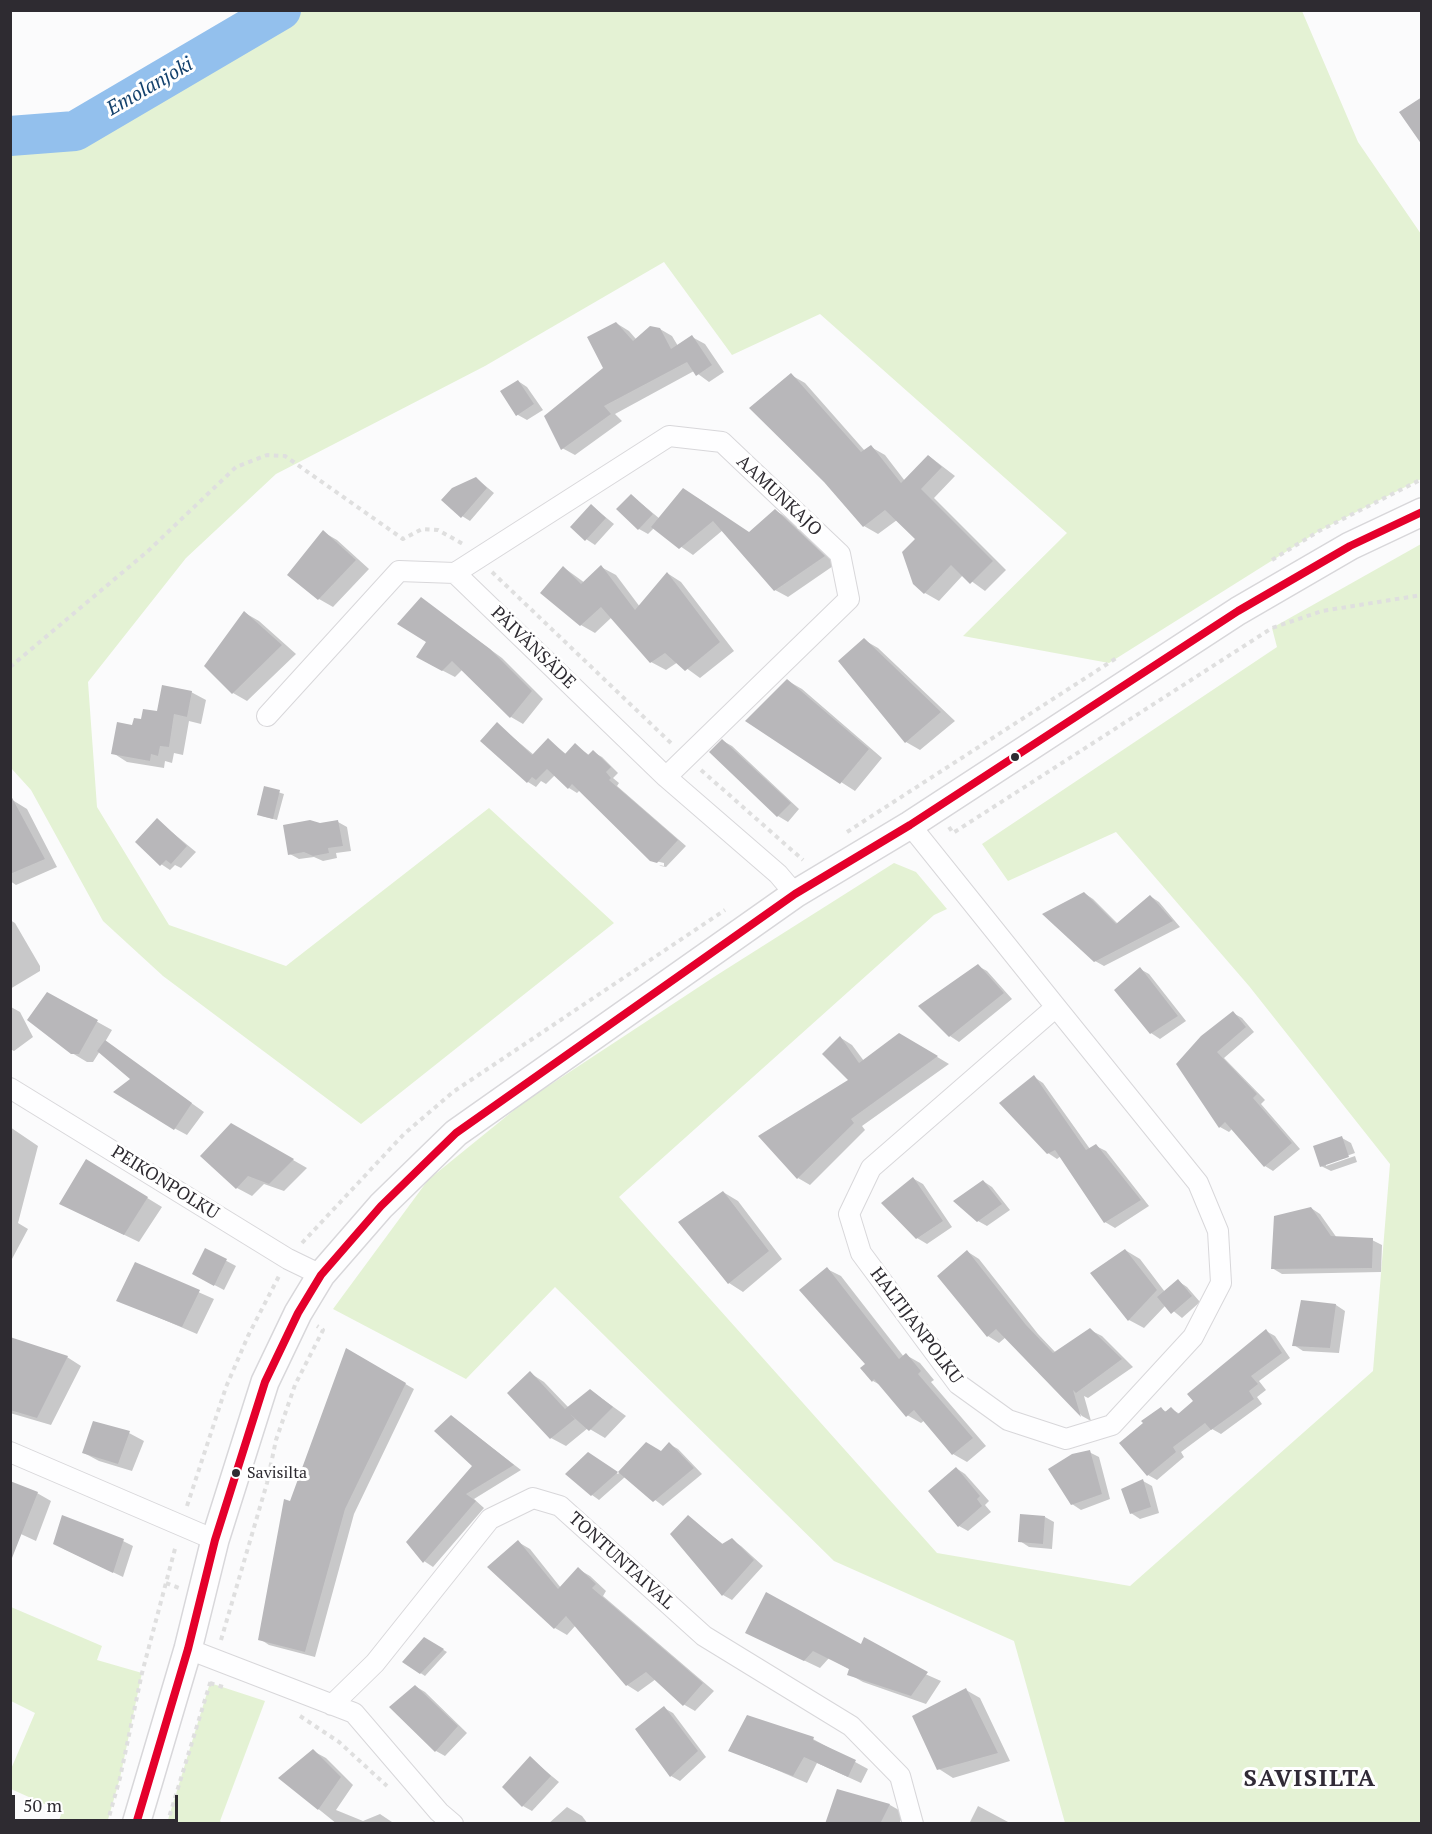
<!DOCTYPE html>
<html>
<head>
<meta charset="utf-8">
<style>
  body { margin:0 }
  #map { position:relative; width:1432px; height:1834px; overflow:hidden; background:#fbfbfc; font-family:"PT Serif",serif }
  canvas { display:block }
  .frame { position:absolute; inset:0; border:12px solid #2e2b31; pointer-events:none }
  .scale { position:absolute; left:12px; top:1795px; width:166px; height:27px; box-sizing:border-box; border:3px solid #2e2b31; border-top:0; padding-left:8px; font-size:18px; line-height:21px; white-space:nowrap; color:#2e2b31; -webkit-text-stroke:4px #fff; paint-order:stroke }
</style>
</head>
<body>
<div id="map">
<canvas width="1432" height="1834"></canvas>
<div class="frame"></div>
<div class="scale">50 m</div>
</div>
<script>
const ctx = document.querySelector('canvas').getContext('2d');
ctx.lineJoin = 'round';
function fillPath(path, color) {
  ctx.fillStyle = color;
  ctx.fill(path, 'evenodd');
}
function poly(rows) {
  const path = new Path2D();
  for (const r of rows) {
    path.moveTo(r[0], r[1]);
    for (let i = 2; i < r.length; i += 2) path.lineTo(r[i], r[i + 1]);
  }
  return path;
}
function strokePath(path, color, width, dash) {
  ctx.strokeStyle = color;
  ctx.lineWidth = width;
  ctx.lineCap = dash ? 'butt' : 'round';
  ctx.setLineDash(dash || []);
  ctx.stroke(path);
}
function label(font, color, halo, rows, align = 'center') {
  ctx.font = font + ' "PT Serif",serif';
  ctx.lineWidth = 6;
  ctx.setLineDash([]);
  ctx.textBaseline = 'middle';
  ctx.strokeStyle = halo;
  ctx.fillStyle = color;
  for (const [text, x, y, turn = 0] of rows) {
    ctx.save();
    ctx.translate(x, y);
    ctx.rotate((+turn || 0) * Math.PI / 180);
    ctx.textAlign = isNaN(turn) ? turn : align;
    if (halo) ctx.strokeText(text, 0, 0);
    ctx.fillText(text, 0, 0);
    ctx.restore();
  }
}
fillPath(poly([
  [281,10,1302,11,1358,142,1421,234,1421,479,1319,531,1109,663,963,636,1067,533,820,314,732,355,664,262,485,366,276,474,186,558,88,682,97,807,169,925,286,966,489,808,614,923,361,1124,163,976,103,921,31,790,11,768,11,116,75,131],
  [1421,544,1421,1823,1065,1823,1014,1641,834,1561,555,1287,466,1379,333,1309,428,1180,524,1102,717,975,894,863,916,872,947,909,934,915,619,1197,937,1553,1130,1586,1373,1371,1390,1164,1249,986,1116,832,1008,881,982,844,1277,647,1272,628],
  [11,1607,102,1646,97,1660,142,1673,120,1778,107,1823,58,1823,62,1812,11,1789,11,1769,35,1713,11,1701],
  [210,1683,265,1701,220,1821,222,1823,167,1823]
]), '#e4f2d4');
fillPath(poly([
  [616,323,629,331,636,339,660,329,672,336,678,346,692,337,705,344,724,372,709,382,694,371,615,414,622,421,575,455,562,448,605,368],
  [791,375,805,383,865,451,871,447,885,455,905,481,929,456,955,476,934,498,1006,570,985,591,963,575,939,601,925,593,915,581,917,539,897,520,878,534,864,526],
  [518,381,527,387,543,410,527,420,518,415,502,392],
  [476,478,494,493,470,521,462,516],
  [631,495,660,519,696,497,750,534,776,511,788,518,836,564,788,597,775,590,723,530,693,555,654,528,648,534,639,529],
  [592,506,614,524,595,545,586,539],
  [323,532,337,540,369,569,333,607,319,599],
  [563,567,585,583,601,567,616,575,640,607,667,573,681,582,734,651,700,678,678,662,666,670,651,662,612,617,595,633,581,625],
  [421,599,502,658,543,699,523,724,511,717,463,669,455,677,430,664],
  [245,613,259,621,296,654,247,701,233,693],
  [864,640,878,648,955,721,920,750,906,742],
  [788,681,802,689,882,758,855,791,841,782],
  [191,692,206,700,201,724,189,721,183,755,174,753,172,763,165,761,164,768,127,762,113,753,142,721],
  [497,724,534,755,548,740,566,754,575,745,589,755,593,752,602,757,618,773,613,778,619,783,617,786,686,846,666,867,661,866,659,865,664,866,664,863,651,860,580,790,577,793,569,788,555,775,546,784,541,781,536,787,528,782],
  [723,741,732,746,799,809,788,822,778,816,711,752],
  [265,788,284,794,277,820,262,816],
  [14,801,27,809,57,867,16,885,10,881,10,803],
  [157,820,196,852,181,868,175,865,170,870,161,864],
  [338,822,347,827,351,851,336,853,337,858,323,861,314,857,299,859,290,854,320,825],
  [1084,893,1093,899,1118,924,1150,896,1159,902,1180,927,1104,966,1095,961],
  [10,920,15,923,40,966,40,971,10,989],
  [978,966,987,971,1012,999,959,1042,950,1036],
  [1140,969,1149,974,1186,1021,1160,1039,1151,1033],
  [47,994,112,1030,105,1042,204,1112,187,1135,174,1128,132,1079,100,1051,93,1062,87,1062,72,1053],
  [11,1007,20,1012,33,1037,14,1051,10,1049],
  [1233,1013,1242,1018,1254,1032,1224,1058,1265,1100,1261,1104,1300,1149,1273,1171,1265,1166,1232,1129,1229,1132,1220,1127,1178,1064],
  [899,1034,949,1064,862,1126,865,1130,810,1185,798,1178,850,1081,841,1038,852,1045,864,1061],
  [1034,1077,1043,1083,1090,1149,1096,1146,1106,1151,1149,1206,1115,1228,1105,1222,1061,1156,1057,1159,1048,1153],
  [232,1125,307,1168,284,1191,264,1184,252,1196,237,1188,202,1156],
  [10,1127,38,1146,18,1223,28,1229,12,1259],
  [1342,1138,1351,1143,1355,1153,1326,1163,1326,1166,1355,1156,1357,1162,1331,1171,1321,1166],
  [100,1169,162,1207,139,1242,75,1211],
  [914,1179,923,1184,952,1227,927,1244,917,1238],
  [983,1181,992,1187,1010,1210,987,1226,978,1221],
  [723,1192,738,1201,782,1259,743,1292,729,1283,680,1222],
  [1311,1208,1320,1214,1337,1238,1372,1240,1382,1245,1381,1272,1282,1274,1272,1268],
  [206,1250,236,1266,224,1290,203,1279],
  [1125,1250,1140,1259,1165,1292,1178,1281,1187,1287,1200,1302,1182,1318,1166,1305,1144,1328,1129,1320,1092,1273],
  [968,1252,979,1259,1038,1334,1056,1353,1090,1330,1102,1336,1133,1367,1088,1398,1084,1396,1091,1421,1082,1416,1006,1337,999,1343,988,1336],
  [135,1264,214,1299,197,1334,118,1300],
  [827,1269,841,1276,904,1357,906,1355,920,1363,934,1380,931,1382,986,1446,967,1462,953,1454,925,1420,921,1423,907,1415,882,1386,873,1381],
  [1302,1302,1336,1305,1345,1311,1339,1353,1303,1351,1294,1345],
  [1266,1331,1275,1336,1290,1358,1259,1381,1266,1390,1257,1397,1262,1404,1221,1434,1212,1429,1181,1452,1184,1457,1157,1480,1148,1475,1161,1409,1167,1412,1171,1409,1180,1414],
  [10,1339,67,1357,81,1366,51,1425,10,1413],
  [347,1350,414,1389,354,1514,315,1657,269,1645,260,1639,291,1503],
  [530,1373,544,1382,569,1408,590,1390,626,1416,605,1438,588,1428,566,1446,551,1438,509,1393],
  [451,1416,521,1470,474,1499,484,1508,433,1567,424,1561,474,1466],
  [94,1422,129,1433,144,1441,132,1471,99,1461,84,1453],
  [646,1444,661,1452,669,1444,678,1449,702,1474,663,1506,625,1477,599,1500,592,1495,596,1458,618,1474],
  [1089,1452,1099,1457,1110,1499,1081,1510,1072,1504],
  [956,1468,965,1474,989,1501,985,1505,991,1512,968,1531,959,1526],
  [1143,1481,1152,1486,1159,1513,1140,1519,1131,1513],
  [37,1493,51,1501,36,1541,10,1529],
  [688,1517,724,1545,732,1540,741,1546,763,1566,732,1600,723,1595,672,1534],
  [1045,1517,1054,1522,1052,1549,1029,1547,1020,1541],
  [123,1541,133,1546,123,1577,64,1549],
  [518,1542,530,1549,561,1588,578,1569,590,1576,606,1591,603,1596,714,1691,695,1711,683,1704,656,1679,638,1692,627,1685,576,1625,567,1635,555,1628,489,1568],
  [425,1639,447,1652,425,1676,404,1662],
  [761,1640,862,1646,941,1681,926,1704,863,1682,849,1674,851,1670,829,1658,820,1668],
  [415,1686,425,1692,467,1733,445,1756,436,1751,392,1707],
  [966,1690,980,1698,1010,1761,953,1778,939,1769],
  [664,1708,673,1713,706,1757,680,1781,671,1776],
  [747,1716,813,1739,868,1769,861,1783,817,1763,807,1783,730,1750],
  [313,1751,326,1758,353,1785,336,1810,363,1821,380,1814,395,1824,337,1824,280,1778],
  [530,1758,559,1782,532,1811,523,1806],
  [838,1791,890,1805,904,1813,899,1824,827,1824],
  [978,1806,1010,1823,1011,1824,969,1824],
  [567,1807,582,1816,588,1824,548,1824]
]), '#0003');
strokePath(poly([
  [10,136,75,131,281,10]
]), '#93c0ed', 40);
fillPath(poly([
  [1422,97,1422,145,1399,112],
  [616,322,633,341,650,326,660,328,671,349,692,335,712,365,696,376,687,362,604,406,611,414,561,450,544,416,603,368,587,337],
  [791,373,861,452,871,445,901,483,928,455,942,467,921,489,993,561,970,584,951,565,924,594,913,584,902,552,915,539,885,510,863,527,824,482,749,408],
  [518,380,534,404,516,416,500,391],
  [476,477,487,488,461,518,441,500,452,488],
  [683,488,749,532,775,509,825,556,774,591,713,521,679,549,651,527],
  [631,494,653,514,638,530,616,509],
  [591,504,606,518,585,541,570,527],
  [323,530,356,560,318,600,287,575],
  [601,565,635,610,667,572,720,642,685,671,665,653,650,663,601,607,580,626,540,593,563,566,581,584],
  [421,597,490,649,532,691,510,718,452,661,442,671,416,657,426,642,397,624],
  [244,611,282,645,232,694,204,666],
  [864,638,941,712,905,743,838,661],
  [787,679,869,749,840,784,745,721],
  [162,685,192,691,187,717,174,714,169,747,160,746,158,756,151,754,150,761,111,754,117,722,132,725,134,718,141,719,143,709,157,711],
  [497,722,532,755,548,738,565,754,575,743,588,755,593,750,611,767,606,772,611,778,609,780,678,840,657,863,650,861,572,784,568,789,547,769,536,780,532,777,527,783,480,741],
  [722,739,791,803,777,817,709,752],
  [264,786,280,790,273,819,257,815],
  [10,794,45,859,10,874],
  [157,818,187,846,171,864,166,860,160,866,135,842],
  [310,820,320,823,338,820,343,846,328,848,329,853,313,856,304,852,288,855,283,825],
  [1084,892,1116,924,1150,895,1173,921,1094,962,1042,914],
  [978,964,1004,993,949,1037,918,1006],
  [1140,967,1178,1016,1150,1034,1114,990],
  [47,992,98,1020,79,1054,71,1054,27,1020],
  [1233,1011,1246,1027,1217,1052,1257,1094,1253,1098,1292,1143,1264,1167,1225,1122,1219,1128,1176,1064,1201,1036],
  [899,1033,938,1056,851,1119,854,1123,797,1179,758,1136,848,1080,822,1054,840,1036,859,1063],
  [105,1040,192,1103,174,1130,113,1092,130,1079,97,1051],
  [1034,1075,1086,1150,1096,1144,1141,1200,1104,1223,1055,1150,1047,1154,999,1103],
  [231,1123,294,1159,269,1184,248,1176,236,1189,200,1156],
  [1342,1136,1349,1157,1320,1167,1313,1146],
  [86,1159,148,1197,124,1235,59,1204],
  [913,1177,943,1221,916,1239,881,1203],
  [983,1180,1002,1204,977,1222,953,1201],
  [723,1191,769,1251,728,1284,678,1222],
  [1311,1207,1331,1236,1373,1238,1372,1268,1271,1269,1274,1216],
  [205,1248,227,1259,214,1286,192,1274],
  [1125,1249,1157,1290,1128,1321,1090,1273],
  [967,1250,1026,1325,1053,1353,1090,1328,1122,1359,1076,1393,1073,1390,1081,1417,996,1329,987,1337,937,1276],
  [135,1262,200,1290,182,1327,116,1301],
  [827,1267,899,1359,906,1353,921,1371,918,1374,973,1438,952,1455,914,1410,906,1417,874,1379,872,1382,860,1368,865,1364,799,1290],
  [1178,1279,1192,1296,1171,1314,1157,1297],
  [1301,1300,1336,1304,1330,1348,1292,1346],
  [1266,1329,1282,1353,1251,1376,1258,1384,1249,1391,1254,1399,1211,1430,1205,1423,1173,1447,1176,1452,1147,1476,1119,1443,1143,1423,1141,1421,1161,1407,1165,1412,1171,1407,1178,1414,1193,1401,1187,1394],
  [10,1337,68,1356,37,1418,10,1410],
  [346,1348,406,1383,345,1509,305,1652,258,1640,284,1499,290,1501],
  [530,1371,565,1409,590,1389,613,1407,589,1431,570,1414,575,1419,550,1439,507,1393],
  [451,1415,514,1465,466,1494,476,1501,423,1563,406,1542,472,1466,434,1431],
  [93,1421,130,1431,118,1464,82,1453],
  [646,1442,661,1451,669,1442,694,1468,653,1502,618,1472],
  [1090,1450,1102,1494,1071,1505,1048,1469,1072,1454],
  [588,1452,618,1472,591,1496,565,1474],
  [956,1467,980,1496,977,1499,982,1506,958,1527,928,1491],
  [1143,1479,1151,1507,1130,1514,1121,1489],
  [10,1481,38,1492,12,1558,10,1558],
  [1020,1514,1045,1516,1043,1544,1018,1542],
  [62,1515,124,1539,113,1573,53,1544],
  [688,1515,722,1544,732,1538,754,1560,722,1596,670,1534],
  [518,1540,558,1589,578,1567,596,1584,592,1588,703,1683,683,1706,646,1672,626,1686,566,1616,554,1629,487,1567],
  [766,1592,861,1644,864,1637,928,1672,911,1696,847,1675,849,1669,813,1651,804,1661,745,1633],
  [424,1637,444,1649,420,1674,402,1662],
  [415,1685,458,1726,435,1752,389,1707],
  [966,1688,998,1753,937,1770,912,1716],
  [664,1706,698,1751,670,1777,635,1729],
  [747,1715,814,1737,813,1740,856,1760,848,1777,804,1757,793,1776,728,1751],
  [313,1749,341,1777,318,1810,278,1778],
  [530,1756,551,1776,522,1807,502,1787],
  [837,1789,890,1804,880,1824,825,1824]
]), '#b8b7ba');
const street = poly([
  [455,573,669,436,722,442,840,554,849,599,666,777],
  [267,716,399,571,455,573,666,777,778,874,795,894],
  [910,825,1056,1007,1198,1183,1218,1231,1221,1283,1193,1337,1112,1425,1066,1439,1008,1420,958,1384,861,1253,849,1214,871,1168,1056,1007],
  [10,1088,288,1259,321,1275],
  [10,1452,215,1540],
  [188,1649,354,1713,439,1812,453,1824],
  [332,1705,375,1663,490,1519,533,1498,560,1506,704,1636,851,1726,900,1776,913,1824]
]);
const secondary = poly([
  [136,1824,188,1649,215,1540,265,1382,298,1313,321,1275,381,1206,456,1133,795,894,910,825,1238,611,1350,546,1422,512]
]);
strokePath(street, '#d8d7da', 22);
strokePath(secondary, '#d8d7da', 30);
strokePath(poly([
  [1272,560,1319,531,1422,479],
  [492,572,673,745],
  [10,667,148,551,236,467,267,455,285,456,403,539,422,529,438,530,463,544],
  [701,770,803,860],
  [949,827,953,833,1272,628,1322,611,1422,595],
  [847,832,1118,657],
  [302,1243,404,1134,453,1092,725,910],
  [187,1506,226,1387,248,1336,279,1276],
  [166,1583,179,1588],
  [221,1640,267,1483,276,1440,295,1385,323,1330,317,1326],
  [210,1683,226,1688],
  [300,1716,339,1742,387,1786],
  [107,1824,120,1778,142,1673,176,1545],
  [167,1824,211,1680]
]), '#dfdfdf', 4, [4.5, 4.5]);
strokePath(street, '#fefeff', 20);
strokePath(secondary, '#fefeff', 27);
strokePath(poly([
  [136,1824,188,1649,215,1540,265,1382,298,1313,321,1275,381,1206,456,1133,795,894,910,825,1238,611,1350,546,1422,512]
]), '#e4002b', 8);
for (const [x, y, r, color] of [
  [1015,757,5,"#2e2b31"],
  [236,1473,5,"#2e2b31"]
]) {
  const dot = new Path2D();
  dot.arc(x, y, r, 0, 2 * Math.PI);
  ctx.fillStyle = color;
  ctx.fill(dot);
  strokePath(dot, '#fff', 2);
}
label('16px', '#2e2b31', '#fff', [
  ["Savisilta",247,1473]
], 'left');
label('18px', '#2e2b31', '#fff', [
  ["AAMUNKAJO",779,496,43],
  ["PÄIVÄNSÄDE",533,648,44],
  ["PEIKONPOLKU",165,1183,32],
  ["HALTIJANPOLKU",916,1326,53],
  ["TONTUNTAIVAL",621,1561,42]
]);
label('italic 20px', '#13416c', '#fff', [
  ["Emolanjoki",150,87,-30]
]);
ctx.letterSpacing = '1.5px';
label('bold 24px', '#302a36', '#fff', [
  ["SAVISILTA",1310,1779]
]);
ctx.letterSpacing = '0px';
</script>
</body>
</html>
